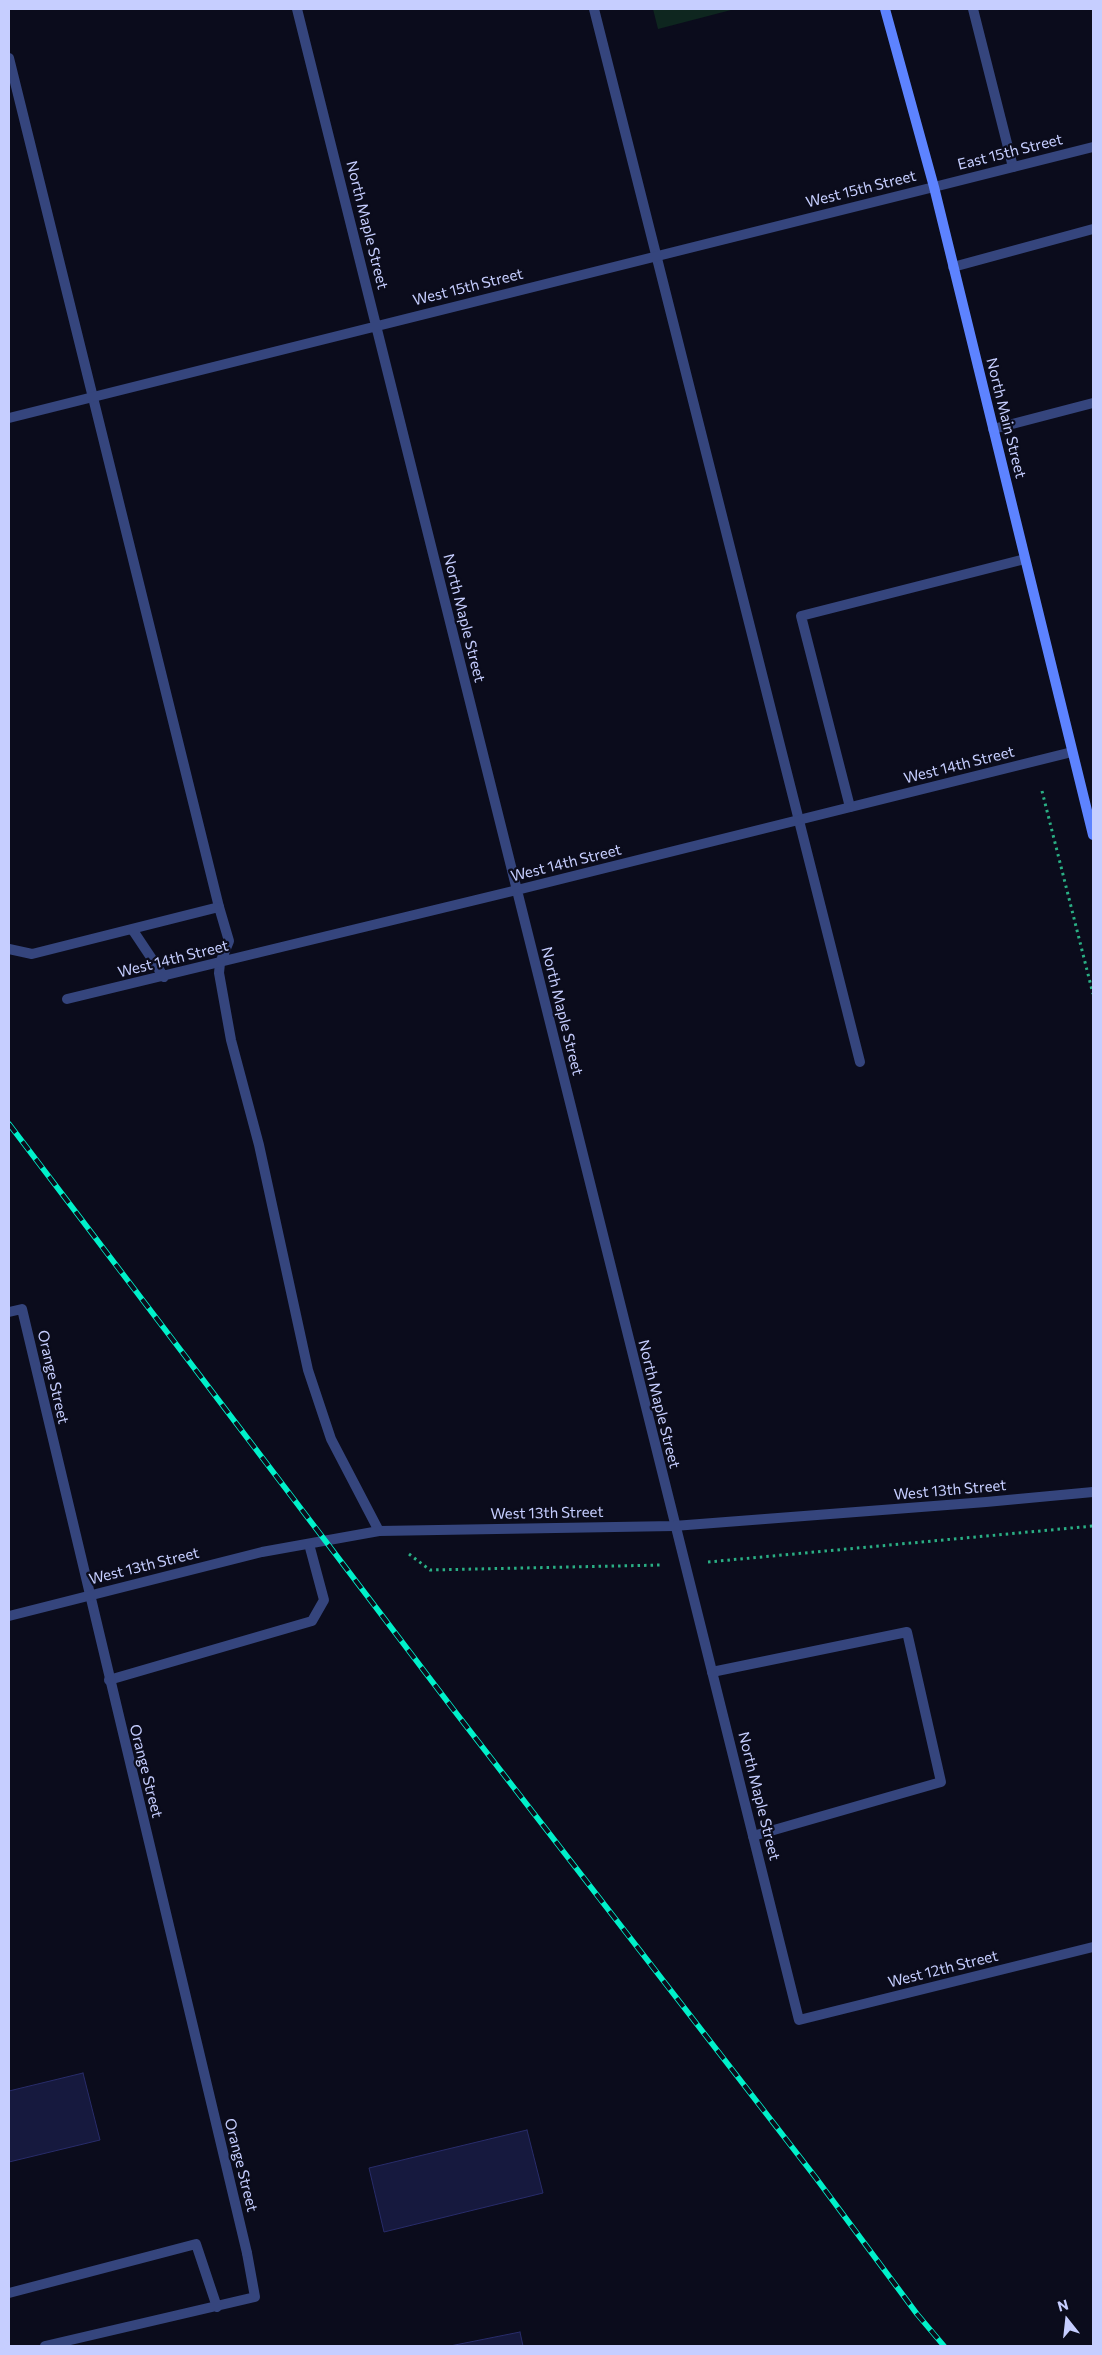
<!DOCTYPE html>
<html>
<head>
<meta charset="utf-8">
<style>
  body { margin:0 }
  #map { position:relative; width:1102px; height:2355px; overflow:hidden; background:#0b0c1c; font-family:Commissioner,sans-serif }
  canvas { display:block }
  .frame { position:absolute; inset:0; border:10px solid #c6ceff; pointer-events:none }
  .north { position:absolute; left:1042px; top:2295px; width:50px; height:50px; -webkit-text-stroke:4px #0b0c1c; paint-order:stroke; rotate:344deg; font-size:14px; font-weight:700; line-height:20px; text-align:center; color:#c6ceff }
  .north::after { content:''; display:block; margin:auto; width:18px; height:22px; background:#c6ceff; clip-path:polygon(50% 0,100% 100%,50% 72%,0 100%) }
</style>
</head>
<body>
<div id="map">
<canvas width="1102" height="2355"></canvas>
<div class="frame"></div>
<div class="north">N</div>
</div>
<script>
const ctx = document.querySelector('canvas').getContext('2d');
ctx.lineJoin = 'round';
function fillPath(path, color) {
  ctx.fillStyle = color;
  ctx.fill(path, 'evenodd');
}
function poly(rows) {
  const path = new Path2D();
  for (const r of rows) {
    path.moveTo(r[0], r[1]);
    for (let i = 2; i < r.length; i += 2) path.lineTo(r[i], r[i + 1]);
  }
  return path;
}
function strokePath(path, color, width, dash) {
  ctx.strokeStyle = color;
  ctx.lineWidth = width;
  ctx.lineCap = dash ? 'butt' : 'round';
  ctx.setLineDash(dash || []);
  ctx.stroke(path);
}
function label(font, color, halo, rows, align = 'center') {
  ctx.font = font + ' Commissioner,sans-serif';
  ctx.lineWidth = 4.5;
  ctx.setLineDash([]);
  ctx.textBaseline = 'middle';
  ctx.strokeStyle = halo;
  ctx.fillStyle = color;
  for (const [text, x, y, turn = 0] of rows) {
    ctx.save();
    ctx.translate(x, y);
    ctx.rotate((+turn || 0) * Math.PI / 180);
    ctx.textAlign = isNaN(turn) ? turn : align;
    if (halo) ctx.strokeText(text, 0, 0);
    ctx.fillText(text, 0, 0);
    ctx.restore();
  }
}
fillPath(poly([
  [653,9,735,9,658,29]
]), '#0e261f');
const building = poly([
  [83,2073,100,2140,9,2162,9,2091,83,2073],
  [527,2130,543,2193,384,2232,369,2168,527,2130],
  [520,2332,523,2346,450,2346,520,2332]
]);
fillPath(building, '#16193e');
strokePath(building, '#282c6a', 1);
strokePath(poly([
  [1042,791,1093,994],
  [409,1554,430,1570,662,1565],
  [708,1562,1093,1526]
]), '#2aaf84', 3, [2.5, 4]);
strokePath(poly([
  [594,9,860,1062],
  [973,9,1013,167],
  [9,58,219,907],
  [953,267,1093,229],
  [993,429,1093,403],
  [850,807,801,616,1025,559],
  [220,963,219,973,231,1040,259,1145,308,1370,331,1439,379,1531],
  [712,1672,907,1632,941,1782,753,1836],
  [109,1680,312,1621,324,1600,309,1544],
  [9,2293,196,2244,217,2307],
  [45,2346,255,2297,247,2253]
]), '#35457d', 10);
strokePath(poly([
  [297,9,799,2020,1093,1947],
  [9,418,934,187],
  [132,929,164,977],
  [9,949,32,954,219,907,229,941,220,963],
  [67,999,517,890,1072,752],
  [9,1312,22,1309,247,2253]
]), '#35457d', 10);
strokePath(poly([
  [934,187,1093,147],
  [9,1616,262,1552,379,1531,674,1526,986,1502,1093,1492]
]), '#35457d', 10);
strokePath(poly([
  [885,9,934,187,1093,835]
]), '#5d83ff', 10);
const rail = poly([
  [9,1124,453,1709,816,2178,917,2314,944,2346]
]);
strokePath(rail, '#00f1ca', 5.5);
strokePath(rail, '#0b0c1c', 4, [11]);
label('15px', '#c6ceff', '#0b0c1c', [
  ["East 15th Street",1010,152,-14],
  ["West 15th Street",861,189,-14],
  ["North Maple Street",367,225,76],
  ["West 15th Street",468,287,-14],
  ["North Main Street",1006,418,76],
  ["North Maple Street",464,618,76],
  ["West 14th Street",959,765,-14],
  ["West 14th Street",566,863,-14],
  ["West 14th Street",173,959,-14],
  ["North Maple Street",562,1011,76],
  ["Orange Street",53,1377,77],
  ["North Maple Street",659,1404,76],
  ["West 13th Street",950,1490,-5],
  ["West 13th Street",547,1513,-1],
  ["West 13th Street",144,1566,-14],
  ["Orange Street",146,1771,76],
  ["North Maple Street",759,1796,76],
  ["West 12th Street",943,1969,-14],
  ["Orange Street",241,2165,76]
]);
</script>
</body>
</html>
